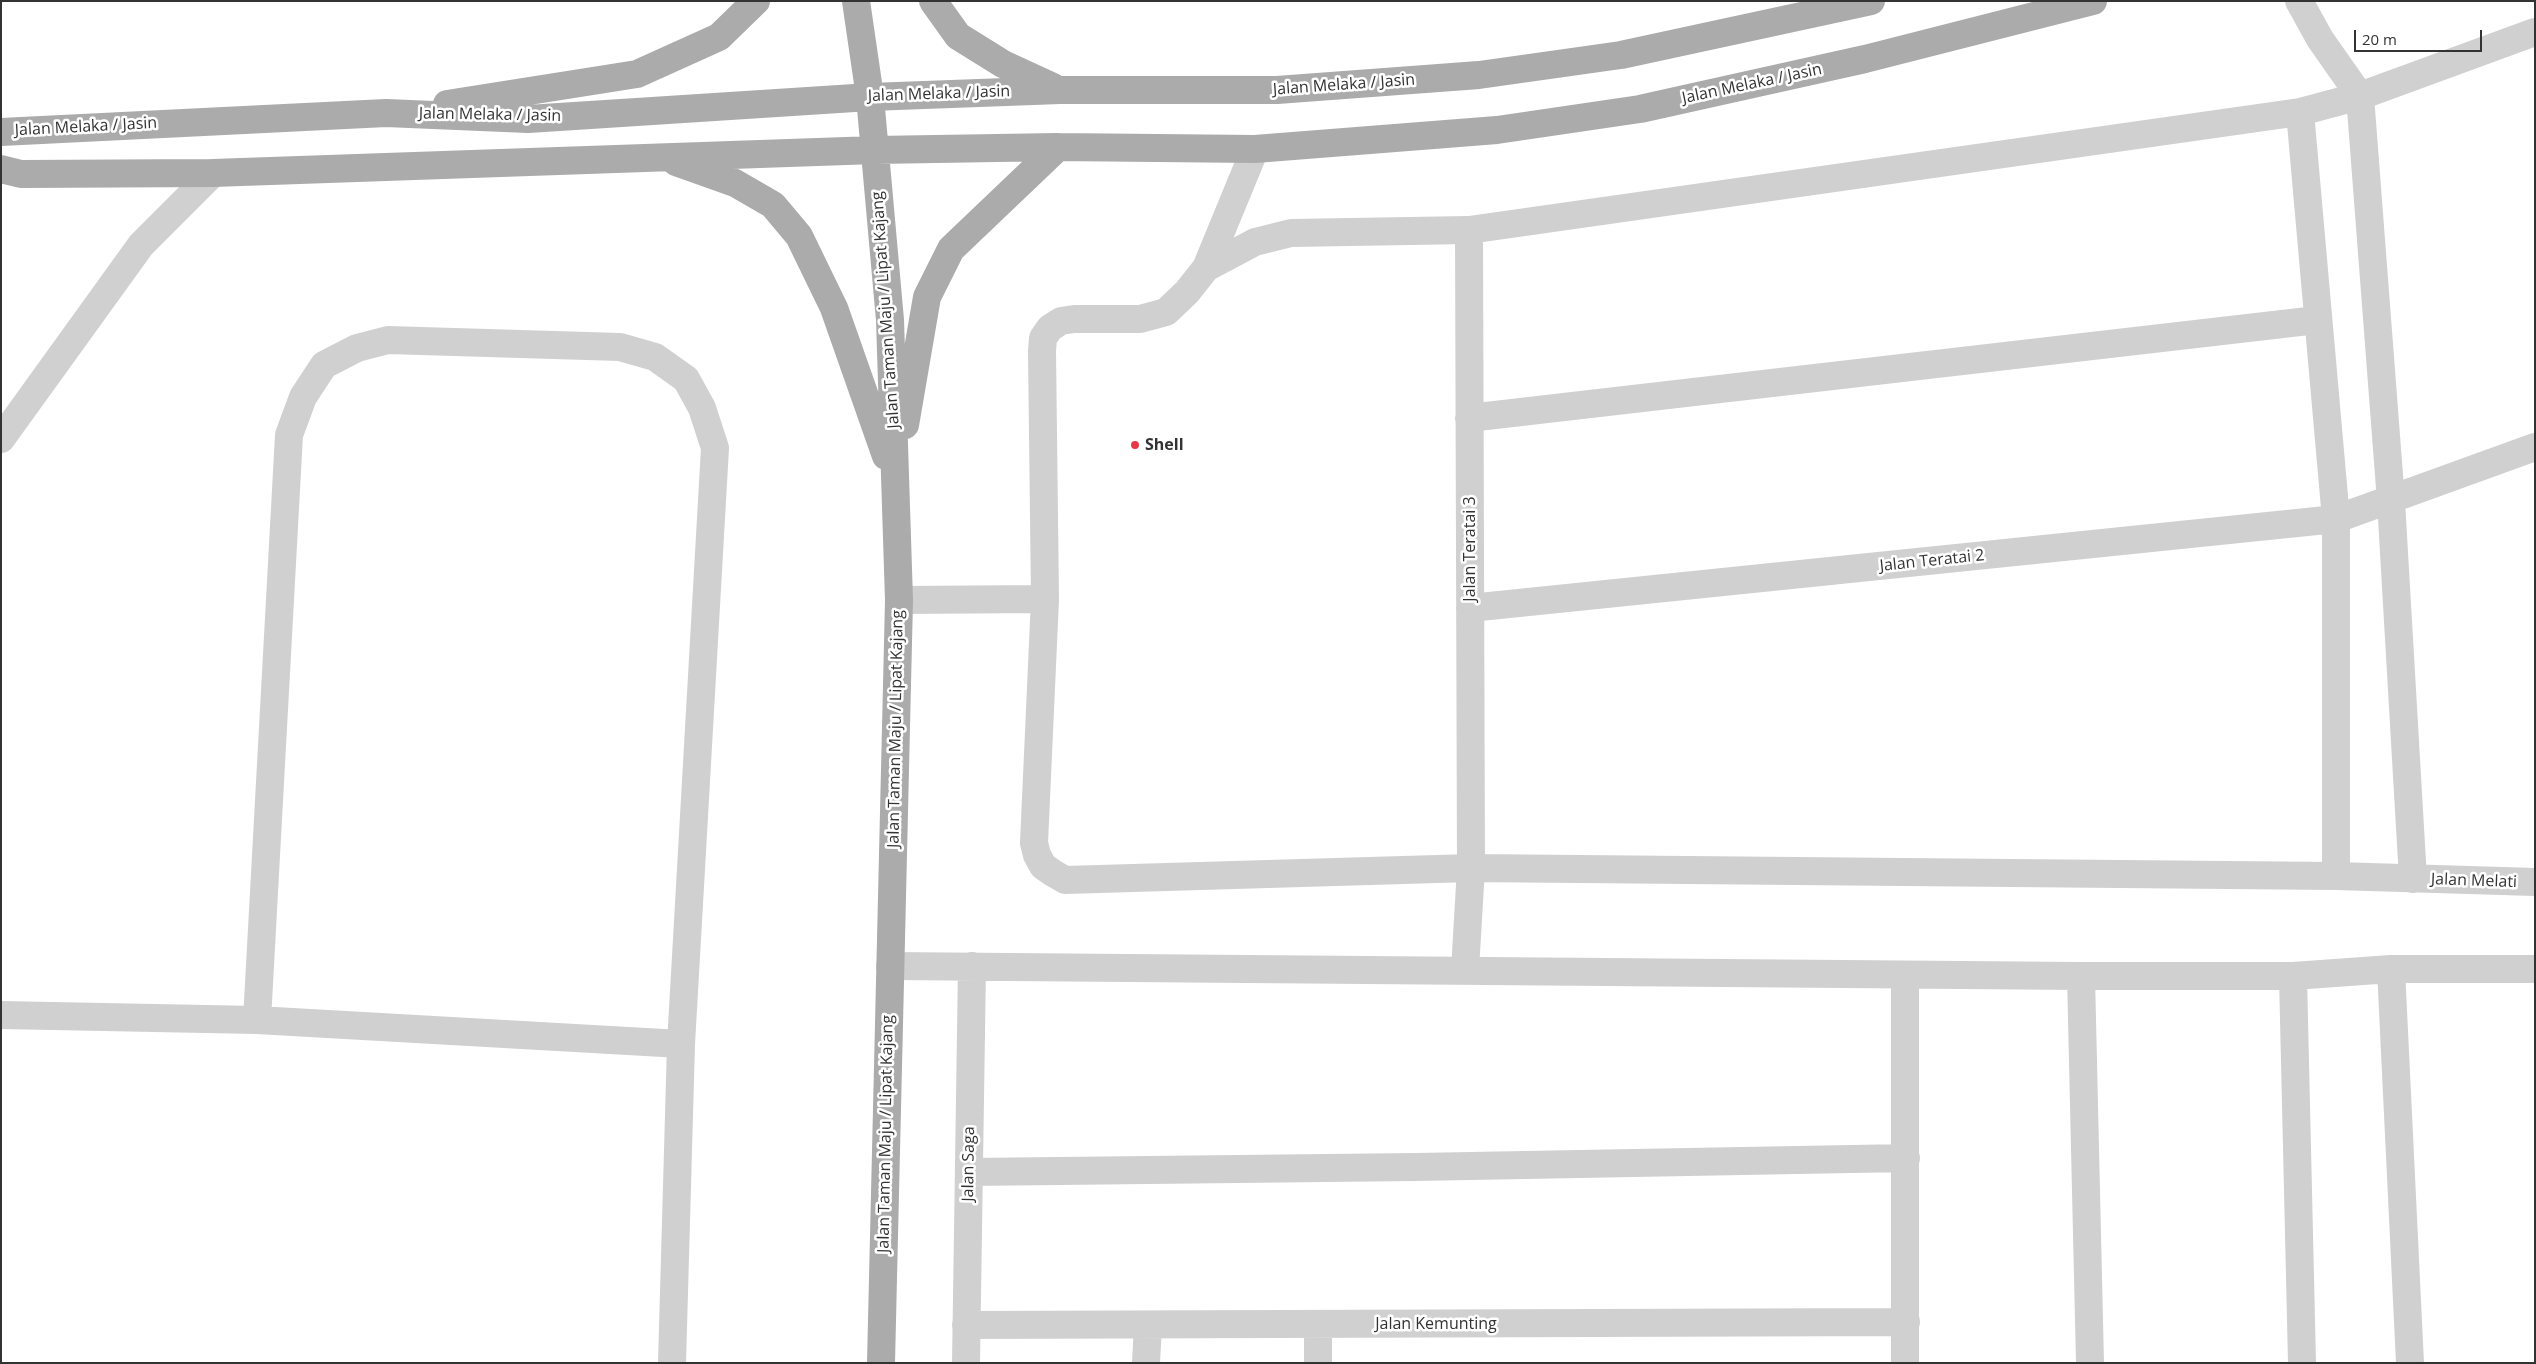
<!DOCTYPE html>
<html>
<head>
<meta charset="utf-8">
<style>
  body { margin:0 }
  #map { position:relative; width:2536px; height:1364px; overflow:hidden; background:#fff; font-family:"Open Sans",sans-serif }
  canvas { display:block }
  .frame { position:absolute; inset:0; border:2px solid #333; pointer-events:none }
  .scale { position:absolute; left:2354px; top:30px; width:128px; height:22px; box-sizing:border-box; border:2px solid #333; border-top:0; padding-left:6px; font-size:15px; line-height:18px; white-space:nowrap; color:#333; -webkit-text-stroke:4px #fff; paint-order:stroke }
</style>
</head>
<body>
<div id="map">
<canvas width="2536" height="1364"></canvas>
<div class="frame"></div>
<div class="scale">20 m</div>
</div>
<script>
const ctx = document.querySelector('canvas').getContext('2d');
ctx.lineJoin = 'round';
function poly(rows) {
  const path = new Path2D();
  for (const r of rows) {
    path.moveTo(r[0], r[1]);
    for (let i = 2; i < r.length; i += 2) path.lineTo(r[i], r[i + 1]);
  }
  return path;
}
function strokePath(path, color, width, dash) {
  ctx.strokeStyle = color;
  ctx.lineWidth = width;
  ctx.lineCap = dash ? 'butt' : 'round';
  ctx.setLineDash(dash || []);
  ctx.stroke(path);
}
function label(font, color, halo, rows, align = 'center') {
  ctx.font = font + ' "Open Sans",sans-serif';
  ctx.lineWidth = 5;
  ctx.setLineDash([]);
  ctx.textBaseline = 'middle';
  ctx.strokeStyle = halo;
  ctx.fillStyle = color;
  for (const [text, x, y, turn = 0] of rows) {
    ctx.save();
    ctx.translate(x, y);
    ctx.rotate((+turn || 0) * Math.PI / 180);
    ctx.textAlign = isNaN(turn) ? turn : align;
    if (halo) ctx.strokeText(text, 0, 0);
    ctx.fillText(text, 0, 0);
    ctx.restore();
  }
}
strokePath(poly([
  [2299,1,2320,39,2360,96,2391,501,2413,879],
  [1255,149,1206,268,1187,292,1166,312,1140,319,1074,319,1061,321,1050,328,1043,338,1042,351,1045,599,1034,843,1037,855,1043,866,1053,873,1065,880,1471,868,2336,876,2336,519,2300,112],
  [1206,268,1255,242,1291,233,1469,230,2300,112,2360,96,2535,32],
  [1469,418,2317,320],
  [1,439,141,245,213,173],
  [899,600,1045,599],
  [1470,608,2336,519,2535,447],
  [2336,876,2535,882],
  [890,966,2081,976,2293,976,2391,969,2535,969],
  [2391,969,2410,1363],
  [1465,970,1471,868,1469,230],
  [1905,975,1905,1363],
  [2081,976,2090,1363],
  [2293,976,2302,1363],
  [1,1015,257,1020,681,1044],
  [257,1020,289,435,303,397,324,365,357,348,388,340,620,347,655,357,686,379,702,408,715,448,681,1044,672,1363],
  [969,1172,1416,1167,1906,1158],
  [966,1325,1906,1322],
  [966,1363,972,966],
  [1146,1363,1148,1325],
  [1318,1363,1318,1325]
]), '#d0d0d0', 28);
strokePath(poly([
  [856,1,870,97,890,320,899,600,881,1363],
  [933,1,958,36,1003,64,1053,87],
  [447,104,637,74,719,37,756,1],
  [1,132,386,113,528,119,870,97,1060,90,1277,90,1479,75,1621,55,1871,1],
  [676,162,735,183,773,205,799,236,834,308,886,456],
  [1,169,21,174,213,173,875,150,1058,147,1255,149,1497,130,1640,109,1865,59,2093,1],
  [905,425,927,297,951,249,1058,147]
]), '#ababab', 28);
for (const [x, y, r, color] of [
  [1135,445,5,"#e63946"]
]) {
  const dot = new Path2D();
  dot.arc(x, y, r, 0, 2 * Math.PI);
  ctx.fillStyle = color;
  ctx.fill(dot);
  strokePath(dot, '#fff', 2);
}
label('16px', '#333', '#fff', [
  ["Jalan Melaka / Jasin",1752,84,-12],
  ["Jalan Melaka / Jasin",1344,85,-4],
  ["Jalan Melaka / Jasin",939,94,-2],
  ["Jalan Melaka / Jasin",490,115,1],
  ["Jalan Melaka / Jasin",86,127,-3],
  ["Jalan Taman Maju / Lipat Kajang",886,310,-94],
  ["Jalan Teratai 3",1470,549,-90],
  ["Jalan Teratai 2",1932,561,-6],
  ["Jalan Taman Maju / Lipat Kajang",896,729,-89],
  ["Jalan Melati",2474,881,2],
  ["Jalan Taman Maju / Lipat Kajang",886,1134,-89],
  ["Jalan Saga",969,1164,-89],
  ["Jalan Kemunting",1436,1324]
]);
label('bold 16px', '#333', '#fff', [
  ["Shell",1145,445]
], 'left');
</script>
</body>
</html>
